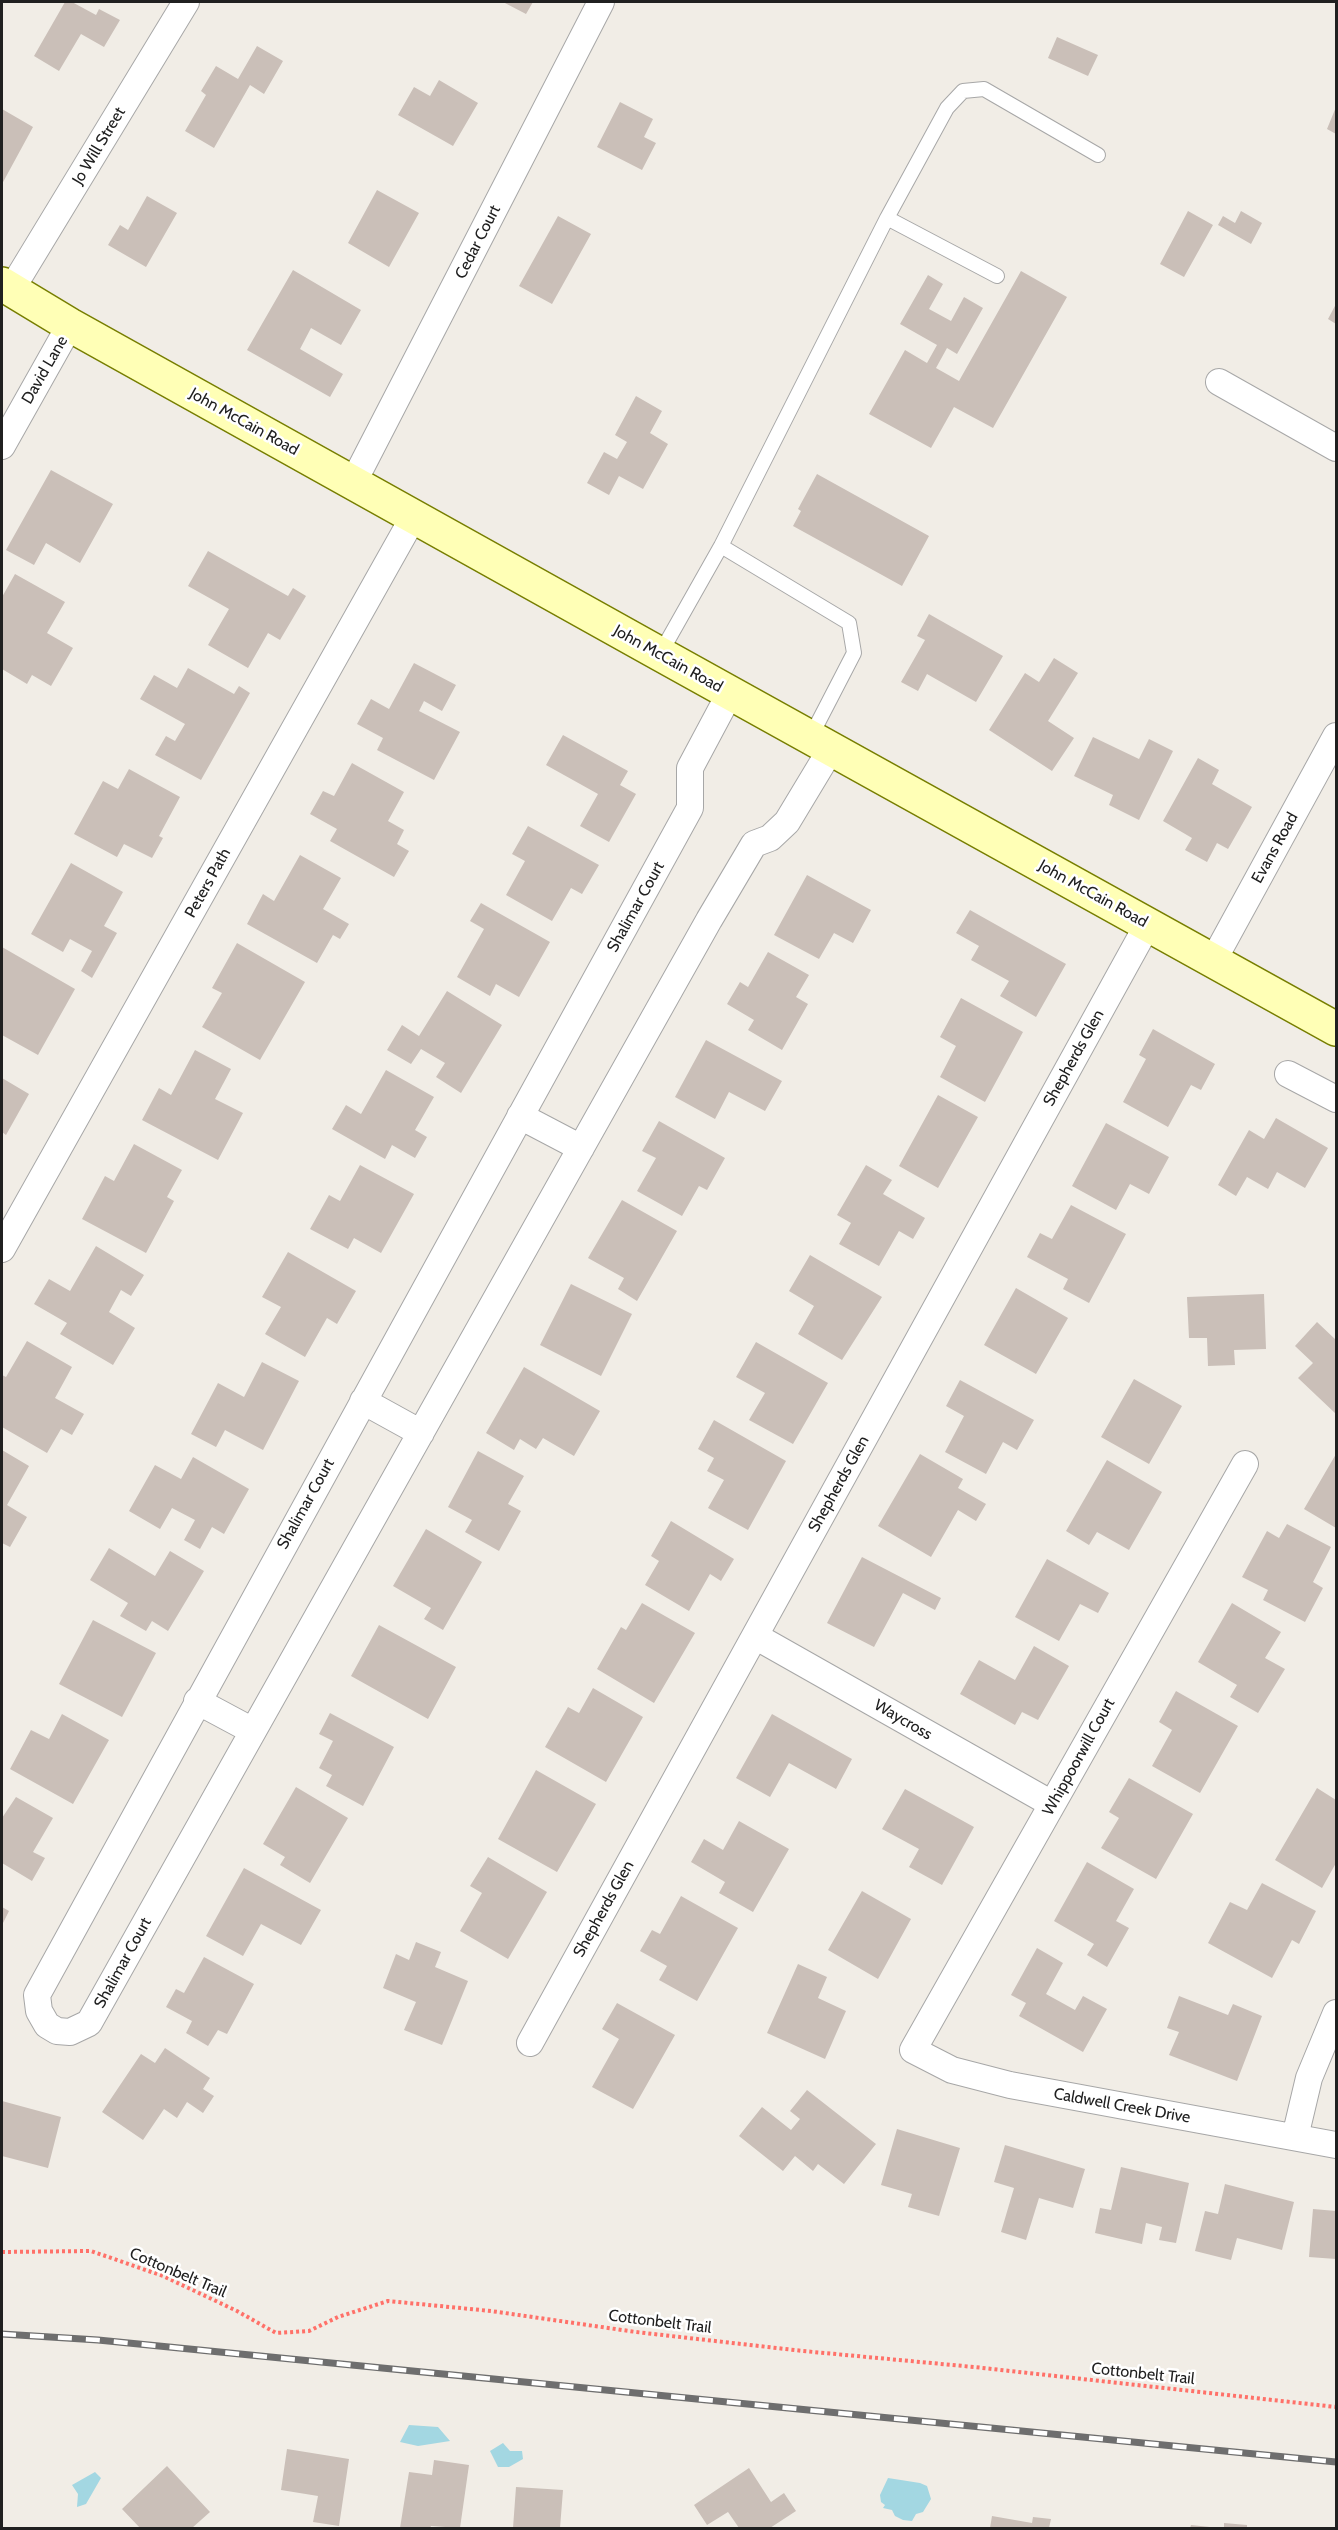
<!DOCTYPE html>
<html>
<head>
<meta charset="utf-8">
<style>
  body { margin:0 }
  #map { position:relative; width:1338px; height:2530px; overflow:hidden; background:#f1ede6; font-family:Cabin,sans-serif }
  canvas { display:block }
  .frame { position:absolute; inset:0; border:3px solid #202020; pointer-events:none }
</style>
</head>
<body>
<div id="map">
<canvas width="1338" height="2530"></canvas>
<div class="frame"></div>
</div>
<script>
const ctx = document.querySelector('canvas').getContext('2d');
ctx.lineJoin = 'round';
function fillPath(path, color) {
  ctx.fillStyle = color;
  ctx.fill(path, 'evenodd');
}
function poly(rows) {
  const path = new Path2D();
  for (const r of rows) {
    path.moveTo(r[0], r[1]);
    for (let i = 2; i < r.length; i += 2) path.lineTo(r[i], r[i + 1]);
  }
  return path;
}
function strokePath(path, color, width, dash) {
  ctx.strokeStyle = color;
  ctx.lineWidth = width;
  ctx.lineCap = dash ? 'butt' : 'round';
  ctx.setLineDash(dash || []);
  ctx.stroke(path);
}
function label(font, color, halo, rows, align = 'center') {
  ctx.font = font + ' Cabin,sans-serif';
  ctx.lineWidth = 5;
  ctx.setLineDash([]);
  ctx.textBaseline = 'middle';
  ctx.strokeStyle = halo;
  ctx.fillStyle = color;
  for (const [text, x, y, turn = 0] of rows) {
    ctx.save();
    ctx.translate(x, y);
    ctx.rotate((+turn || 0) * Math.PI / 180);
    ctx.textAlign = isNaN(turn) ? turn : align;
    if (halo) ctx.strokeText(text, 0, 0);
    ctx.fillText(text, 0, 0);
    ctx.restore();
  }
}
fillPath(poly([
  [409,2425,438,2427,450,2441,418,2446,400,2442],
  [503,2443,510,2451,522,2451,523,2459,509,2467,498,2467,490,2451],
  [95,2472,101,2478,86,2504,77,2507,78,2494,72,2485],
  [888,2478,920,2483,927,2486,931,2499,923,2512,916,2514,912,2521,903,2520,895,2516,892,2510,883,2508,885,2505,881,2502,880,2495]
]), '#a3d7e2');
fillPath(poly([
  [65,2,72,2,96,15,99,9,120,20,104,47,81,34,59,71,34,56],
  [503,2,533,2,526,14],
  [1057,37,1098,55,1088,76,1048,58],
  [257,46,283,61,264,94,250,85,214,148,185,131,206,95,201,91,216,66,238,79],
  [439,80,478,103,453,146,398,115,414,87,430,96],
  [620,102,653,119,644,137,656,143,642,170,597,147],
  [1336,107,1336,134,1327,129],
  [2,109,33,127,2,184],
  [377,190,419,213,389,267,348,243],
  [147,196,177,213,146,267,108,245,120,225,128,230],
  [1188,211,1213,225,1184,277,1160,264],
  [1241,211,1262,223,1251,244,1218,225,1223,216,1235,223],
  [558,216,591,234,552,304,519,286],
  [293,270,361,310,341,345,311,328,300,349,343,374,330,397,247,350],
  [1021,271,1067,297,993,428,954,407,931,448,869,414,905,350,927,363,937,345,900,324,928,275,943,284,929,309,951,321,964,297,983,308,957,354,947,348,936,368,959,381],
  [1336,304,1336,324,1328,319],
  [636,396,662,411,650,433,668,444,643,489,619,476,609,495,587,483,604,452,617,459,627,442,615,435],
  [51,470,113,504,80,563,46,543,34,565,6,550],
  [817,474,929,536,902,586,793,526,801,511,798,509],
  [208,551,288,596,293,588,306,596,280,640,268,633,248,668,208,645,229,609,188,586],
  [15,574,65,602,47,633,73,648,51,686,32,675,27,684,2,669,2,597],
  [929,614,1003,656,976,702,927,674,918,691,901,682,925,640,917,636],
  [1054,658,1078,673,1048,721,1074,738,1052,771,989,730,1025,673,1039,682],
  [414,663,456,685,442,711,424,701,419,711,460,732,434,780,377,750,383,738,357,724,371,699,389,709],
  [188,668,234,694,239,686,250,693,201,780,155,755,166,736,175,741,185,724,140,699,154,675,177,688],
  [563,735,628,771,620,785,636,794,609,842,580,826,598,794,546,765],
  [1093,737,1139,759,1149,739,1173,751,1139,820,1109,805,1113,795,1074,776],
  [1198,758,1219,770,1212,784,1252,807,1228,849,1217,843,1207,862,1185,850,1192,838,1163,821],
  [352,763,404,792,388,821,404,830,397,844,409,851,394,877,330,841,337,829,310,814,323,791,334,796],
  [129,769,180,797,159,836,163,838,152,858,124,844,117,857,74,834,103,781,118,789],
  [528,826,599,865,582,894,571,888,552,921,506,895,525,861,512,854],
  [300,855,341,878,323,909,349,924,340,939,333,935,317,963,247,924,263,894,274,901],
  [71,863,123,892,104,926,117,933,92,978,81,971,92,951,70,939,63,952,31,934],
  [807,875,871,910,853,943,834,933,819,959,774,935],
  [481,903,550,942,519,997,496,984,490,996,457,977,484,929,470,921],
  [970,910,1066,964,1036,1017,1000,996,1009,981,971,960,979,946,956,933],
  [237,943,305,982,260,1060,202,1027,222,993,212,988],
  [2,947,75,989,38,1055,2,1035],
  [768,952,809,975,796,997,808,1004,782,1050,748,1030,754,1020,727,1004,740,982,748,987],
  [447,991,502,1025,461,1093,436,1077,445,1063,421,1049,411,1064,387,1050,402,1025,419,1036],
  [961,998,1023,1032,985,1102,940,1077,956,1046,940,1037],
  [1153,1029,1215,1064,1201,1090,1191,1085,1168,1127,1123,1102,1146,1059,1139,1055],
  [706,1040,782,1081,765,1111,729,1092,715,1119,675,1097],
  [195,1050,231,1069,215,1099,243,1113,218,1160,142,1120,159,1088,171,1095],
  [386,1070,434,1097,415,1130,427,1137,415,1158,392,1145,385,1159,332,1129,346,1105,361,1114],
  [2,1078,29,1094,6,1135,2,1132],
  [938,1095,978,1117,938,1188,899,1166],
  [1276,1118,1328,1148,1305,1188,1277,1172,1268,1189,1247,1177,1236,1196,1218,1185,1249,1130,1264,1139],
  [659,1121,725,1158,707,1190,699,1186,682,1216,637,1191,656,1158,642,1151],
  [1106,1123,1169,1157,1149,1194,1130,1184,1116,1210,1072,1186],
  [134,1144,182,1170,167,1197,174,1201,146,1253,82,1219,105,1176,114,1181],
  [360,1165,414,1194,381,1253,354,1238,348,1249,310,1229,329,1195,340,1201],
  [866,1165,892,1180,883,1194,925,1218,913,1239,899,1231,879,1266,839,1244,851,1223,837,1215],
  [622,1200,677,1231,637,1301,618,1289,624,1278,588,1258],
  [1071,1205,1126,1234,1089,1303,1063,1289,1068,1279,1027,1257,1040,1233,1052,1239],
  [96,1246,144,1275,131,1296,121,1290,109,1312,135,1328,113,1365,60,1334,67,1323,34,1304,49,1279,70,1291],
  [288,1252,356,1291,337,1324,327,1318,305,1357,265,1334,281,1307,262,1297],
  [810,1255,882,1297,842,1360,798,1334,814,1306,789,1291],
  [571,1284,632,1314,601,1376,540,1345],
  [1016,1288,1068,1318,1036,1374,984,1345],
  [1264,1294,1266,1349,1234,1350,1235,1365,1208,1366,1207,1338,1189,1338,1187,1297],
  [1317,1322,1336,1340,1336,1414,1298,1378,1313,1363,1295,1346],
  [27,1341,72,1367,55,1398,84,1414,72,1435,61,1429,47,1453,2,1427,2,1375,6,1377],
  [756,1342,828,1383,793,1444,749,1420,765,1393,736,1377],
  [262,1362,299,1381,263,1450,225,1430,216,1447,191,1434,218,1383,244,1397],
  [524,1367,600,1411,574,1456,543,1438,536,1449,520,1439,514,1450,486,1433],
  [1134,1379,1182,1406,1149,1464,1101,1437],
  [960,1380,1034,1420,1017,1450,1003,1442,986,1474,945,1452,964,1416,946,1406],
  [714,1420,786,1461,748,1530,708,1508,724,1480,707,1471,714,1458,698,1449],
  [2,1450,29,1466,7,1505,27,1517,10,1547,2,1543],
  [478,1451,524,1476,508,1504,521,1511,499,1551,465,1532,472,1520,448,1507],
  [920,1454,963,1479,958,1488,986,1504,976,1521,958,1510,931,1557,878,1526],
  [1336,1454,1336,1528,1304,1509],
  [193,1457,249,1489,224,1534,212,1527,200,1549,184,1540,195,1520,172,1508,160,1529,129,1511,155,1465,181,1479],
  [1107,1460,1162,1492,1129,1550,1097,1532,1089,1545,1066,1531],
  [671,1521,734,1559,721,1581,710,1574,689,1611,645,1585,659,1561,651,1556],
  [1287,1524,1331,1547,1313,1582,1323,1588,1305,1622,1263,1600,1268,1590,1242,1577,1267,1531,1279,1538],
  [426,1529,482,1562,443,1630,424,1619,431,1608,393,1586],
  [109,1548,155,1576,170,1551,204,1571,168,1631,152,1621,146,1631,120,1616,128,1603,90,1580],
  [862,1557,941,1598,935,1610,903,1593,874,1647,827,1623],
  [1047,1559,1109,1593,1098,1613,1080,1604,1059,1641,1015,1617],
  [642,1603,695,1633,654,1703,597,1669,621,1627,626,1630],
  [1232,1603,1281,1632,1265,1658,1285,1669,1258,1713,1230,1697,1237,1685,1198,1662],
  [93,1620,156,1653,122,1717,59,1684],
  [379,1625,456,1667,428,1719,351,1676],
  [1034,1646,1069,1666,1038,1720,1022,1712,1015,1725,960,1694,979,1660,1015,1680],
  [593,1688,643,1717,606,1782,545,1747,568,1707,579,1713],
  [1176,1691,1238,1726,1200,1793,1152,1766,1172,1730,1159,1722],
  [330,1713,394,1747,363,1806,326,1786,332,1775,319,1768,333,1741,319,1734],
  [62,1714,109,1740,73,1804,10,1769,31,1730,49,1739],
  [772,1714,852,1759,836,1789,789,1763,770,1797,736,1778],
  [536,1770,596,1804,557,1872,498,1839],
  [1129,1778,1193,1814,1156,1879,1101,1848,1119,1818,1109,1812],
  [296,1787,348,1818,310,1883,280,1865,285,1857,263,1844],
  [1317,1788,1336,1800,1336,1863,1322,1888,1275,1860],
  [905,1789,974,1827,942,1885,909,1867,919,1849,882,1829],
  [16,1797,53,1818,33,1852,45,1858,32,1881,2,1863,2,1818],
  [739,1821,789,1849,753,1912,719,1893,725,1882,691,1862,704,1839,723,1850],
  [488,1857,547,1892,508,1959,460,1931,482,1893,470,1886],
  [1087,1862,1134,1889,1116,1921,1129,1928,1107,1967,1087,1955,1094,1944,1054,1921],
  [244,1868,321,1910,301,1945,261,1924,243,1956,206,1936],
  [1262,1883,1316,1911,1299,1944,1292,1940,1272,1978,1208,1943,1230,1902,1247,1910],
  [862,1891,911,1919,878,1979,828,1950],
  [681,1896,738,1928,697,2001,659,1980,667,1966,640,1951,652,1930,660,1934],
  [2,1907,9,1911,2,1925],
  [416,1942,441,1952,435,1967,468,1981,442,2045,404,2030,416,2002,383,1988,396,1954,409,1960],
  [1037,1948,1063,1963,1046,1994,1075,2010,1083,1996,1107,2009,1083,2052,1019,2016,1026,2003,1011,1995],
  [204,1957,254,1984,227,2034,218,2030,208,2046,186,2033,192,2021,166,2007,176,1989,184,1993],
  [798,1964,827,1977,818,1998,846,2011,825,2059,767,2033],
  [1179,1996,1228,2015,1233,2004,1262,2016,1237,2081,1169,2055,1179,2032,1167,2028],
  [617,2003,675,2035,633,2109,592,2087,619,2039,602,2029],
  [165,2048,210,2078,203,2089,214,2096,203,2113,187,2102,177,2118,164,2109,143,2140,102,2112,141,2054,155,2063],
  [807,2090,876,2144,844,2184,818,2164,813,2171,795,2156,783,2171,739,2136,762,2107,791,2130,800,2119,790,2111],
  [2,2101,61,2117,48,2168,2,2156],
  [897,2129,960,2148,939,2216,908,2207,912,2194,881,2185],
  [1005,2145,1085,2169,1073,2208,1039,2198,1026,2240,1001,2232,1014,2188,994,2182],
  [1121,2167,1189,2183,1176,2243,1159,2240,1162,2227,1146,2223,1142,2244,1095,2233,1100,2208,1111,2210],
  [1225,2184,1294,2202,1282,2250,1237,2238,1231,2260,1195,2251,1205,2211,1218,2214],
  [1313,2209,1336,2211,1336,2259,1309,2257],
  [287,2449,349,2459,339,2526,313,2522,318,2496,281,2490],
  [434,2460,469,2465,460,2528,431,2526,430,2528,400,2528,409,2472,432,2475],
  [167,2466,210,2512,192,2528,140,2528,122,2509],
  [749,2468,771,2502,784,2493,796,2511,770,2528,739,2528,728,2512,707,2525,694,2505],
  [516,2487,563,2490,560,2528,513,2528],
  [992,2516,1032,2523,1033,2517,1051,2519,1049,2528,990,2528],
  [1224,2523,1247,2525,1247,2528,1224,2528],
  [1191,2525,1210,2527,1210,2528,1190,2528]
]), '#cabfb8');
const service = poly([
  [887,218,947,108,963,91,984,89,1098,155],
  [721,546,849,623,854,653,810,738],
  [660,654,721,546,887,218,997,276]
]);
const minor = poly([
  [11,290,186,2],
  [1219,382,1336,448],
  [2,446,70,325],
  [353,483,601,2],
  [730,693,690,768,690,808,37,1995,39,2011,47,2025,57,2031,70,2032,89,2023,709,920,754,844,770,838,787,822,831,749],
  [1213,961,1336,736],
  [1288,1074,1336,1099],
  [520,1116,581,1148],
  [2,1249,414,516],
  [363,1401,421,1433],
  [1245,1464,913,2050,952,2070,1010,2085,1336,2145],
  [755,1636,1052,1804],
  [197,1701,253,1731],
  [530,2043,1148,924],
  [1295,2137,1309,2078,1336,2013]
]);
const secondary = poly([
  [2,284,70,325,660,654,1336,1029]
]);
strokePath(service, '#a7a7a7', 16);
strokePath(minor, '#a7a7a7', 28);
strokePath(secondary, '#777e00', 36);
strokePath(poly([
  [2,2252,91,2251,163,2276,237,2311,276,2333,309,2331,338,2317,388,2301,491,2311,636,2332,803,2351,974,2367,1336,2407]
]), '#ff7169', 4, [3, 3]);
strokePath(service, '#fff', 14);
strokePath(minor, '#fff', 26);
strokePath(secondary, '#ffffb6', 33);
const rail = poly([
  [2,2334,98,2340,1336,2462]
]);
strokePath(rail, '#6e6e6e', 7);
strokePath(rail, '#fff', 4.5, [14]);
label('16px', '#202020', '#fff', [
  ["Jo Will Street",99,146,-59],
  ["Cedar Court",478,242,-63],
  ["David Lane",45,370,-60],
  ["John McCain Road",244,422,29],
  ["John McCain Road",668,659,29],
  ["Evans Road",1275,848,-61],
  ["Peters Path",208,883,-61],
  ["John McCain Road",1093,894,29],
  ["Shalimar Court",636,907,-61],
  ["Shepherds Glen",1074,1058,-61],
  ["Shepherds Glen",839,1484,-61],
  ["Shalimar Court",306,1504,-61],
  ["Waycross",903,1720,30],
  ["Whippoorwill Court",1079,1757,-61],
  ["Shepherds Glen",604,1909,-61],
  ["Shalimar Court",123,1963,-61],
  ["Caldwell Creek Drive",1122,2106,10],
  ["Cottonbelt Trail",178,2273,23],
  ["Cottonbelt Trail",660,2322,7],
  ["Cottonbelt Trail",1143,2374,6]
]);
</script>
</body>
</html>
